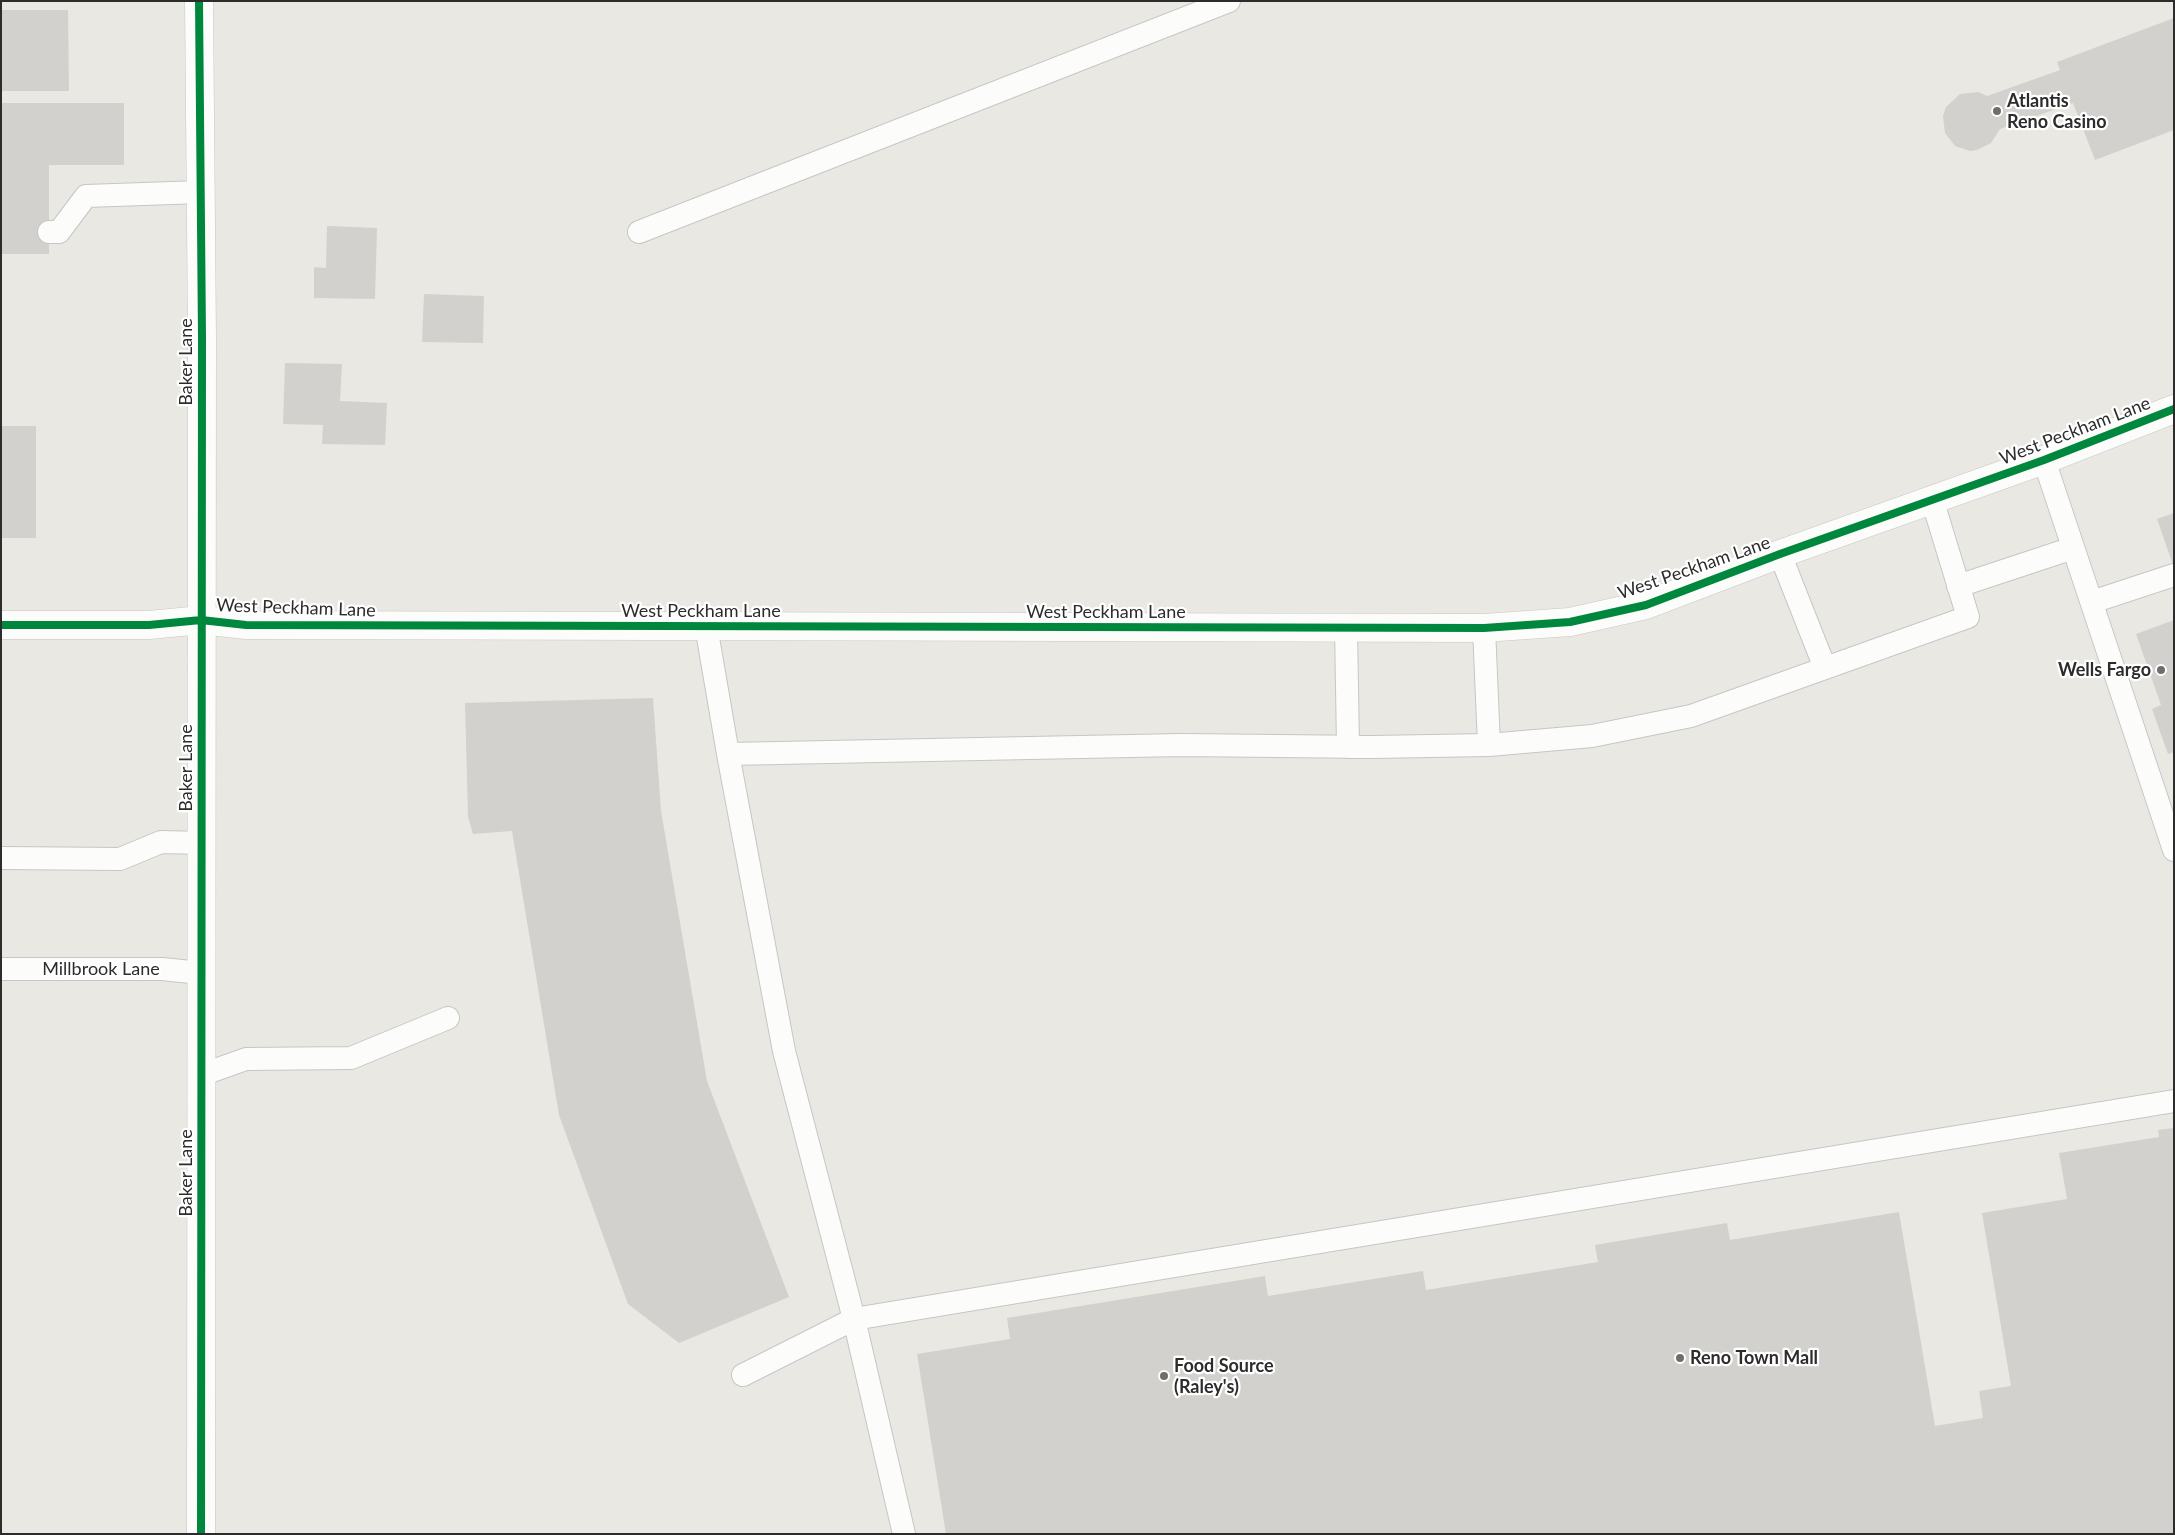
<!DOCTYPE html>
<html>
<head>
<meta charset="utf-8">
<style>
  body { margin:0 }
  #map { position:relative; width:2175px; height:1535px; overflow:hidden; background:#eae8e2; font-family:Lato,sans-serif }
  canvas { display:block }
  .frame { position:absolute; inset:0; border:2px solid #2c2c2c; pointer-events:none }
</style>
</head>
<body>
<div id="map">
<canvas width="2175" height="1535"></canvas>
<div class="frame"></div>
</div>
<script>
const ctx = document.querySelector('canvas').getContext('2d');
ctx.lineJoin = 'round';
function fillPath(path, color) {
  ctx.fillStyle = color;
  ctx.fill(path, 'evenodd');
}
function poly(rows) {
  const path = new Path2D();
  for (const r of rows) {
    path.moveTo(r[0], r[1]);
    for (let i = 2; i < r.length; i += 2) path.lineTo(r[i], r[i + 1]);
  }
  return path;
}
function strokePath(path, color, width, dash) {
  ctx.strokeStyle = color;
  ctx.lineWidth = width;
  ctx.lineCap = dash ? 'butt' : 'round';
  ctx.setLineDash(dash || []);
  ctx.stroke(path);
}
function label(font, color, halo, rows, align = 'center') {
  ctx.font = font + ' Lato,sans-serif';
  ctx.lineWidth = 4.5;
  ctx.setLineDash([]);
  ctx.textBaseline = 'middle';
  ctx.strokeStyle = halo;
  ctx.fillStyle = color;
  for (const [text, x, y, turn = 0] of rows) {
    ctx.save();
    ctx.translate(x, y);
    ctx.rotate((+turn || 0) * Math.PI / 180);
    ctx.textAlign = isNaN(turn) ? turn : align;
    if (halo) ctx.strokeText(text, 0, 0);
    ctx.fillText(text, 0, 0);
    ctx.restore();
  }
}
fillPath(poly([
  [1,10,68,10,69,91,1,91],
  [2174,18,2174,130,2095,160,2073,103,2000,129,1991,143,1977,150,1970,151,1955,146,1945,133,1943,116,1946,107,1960,94,1978,92,1987,96,2060,70,2057,62],
  [1,103,124,103,124,165,49,165,49,254,1,254],
  [327,226,377,228,375,299,314,298,314,267,326,268],
  [424,294,484,296,483,343,422,342],
  [285,363,342,364,340,401,387,403,385,445,322,444,323,425,283,424],
  [1,426,36,426,36,538,1,538],
  [2174,513,2174,565,2173,565,2157,519],
  [2174,620,2174,752,2168,754,2152,709,2161,705,2136,634],
  [653,698,661,811,707,1081,789,1297,679,1343,628,1304,559,1115,512,831,473,834,468,817,465,703],
  [2174,1128,2174,1534,946,1534,917,1354,1010,1339,1007,1318,1265,1276,1268,1296,1423,1271,1426,1290,1598,1262,1595,1245,1727,1223,1730,1240,1899,1212,1935,1426,1983,1418,1979,1391,2011,1386,1982,1213,2067,1199,2059,1153,2159,1137,2158,1130]
]), '#d3d1cd');
const service = poly([
  [49,232,59,232,86,196,201,192],
  [639,232,1229,1],
  [2044,460,2174,850],
  [1780,554,1825,668],
  [1958,586,2073,548],
  [2092,602,2174,575],
  [706,626,728,754,1181,745,1373,747,1489,745,1592,736,1691,716,1968,617,1932,499],
  [1346,627,1348,747],
  [1484,628,1489,745],
  [728,754,784,1051,854,1319,904,1534],
  [1,858,120,859,161,842,202,843],
  [1,969,162,969,201,973],
  [201,1075,246,1059,351,1058,448,1018],
  [743,1375,854,1319,2174,1101]
]);
const tertiary = poly([
  [199,1,202,337,201,1534],
  [1,625,149,625,201,620,246,625,1484,628,1570,622,1646,605,1780,554,2044,460,2174,409]
]);
strokePath(service, '#c7c6c7', 24);
strokePath(tertiary, '#c7c6c7', 29);
strokePath(service, '#fcfcfb', 22);
strokePath(tertiary, '#fcfcfb', 28);
strokePath(poly([
  [199,1,202,337,201,1534],
  [1,625,149,625,201,620,246,625,1484,628,1570,622,1646,605,1780,554,2044,460,2174,409]
]), '#00873e', 8);
for (const [x, y, r, color] of [
  [1997,111,5,"#6e6e6c"],
  [2161,670,5,"#6e6e6c"],
  [1680,1358,5,"#6e6e6c"],
  [1164,1376,5,"#6e6e6c"]
]) {
  const dot = new Path2D();
  dot.arc(x, y, r, 0, 2 * Math.PI);
  ctx.fillStyle = color;
  ctx.fill(dot);
  strokePath(dot, '#fff', 2);
}
label('bold 18px', '#2c2c2c', '#fff', [
  ["Atlantis",2007,101],
  ["Reno Casino",2007,122],
  ["Wells Fargo",2151,670,"right"],
  ["Reno Town Mall",1690,1358],
  ["Food Source",1174,1366],
  ["(Raley's)",1174,1387]
], 'left');
label('18px', '#2c2c2c', '#fff', [
  ["Baker Lane",186,362,-90],
  ["West Peckham Lane",2075,431,-21],
  ["West Peckham Lane",1694,568,-19],
  ["West Peckham Lane",296,608,2],
  ["West Peckham Lane",701,611],
  ["West Peckham Lane",1106,612],
  ["Baker Lane",186,768,-90],
  ["Millbrook Lane",101,969],
  ["Baker Lane",186,1173,-90]
]);
</script>
</body>
</html>
